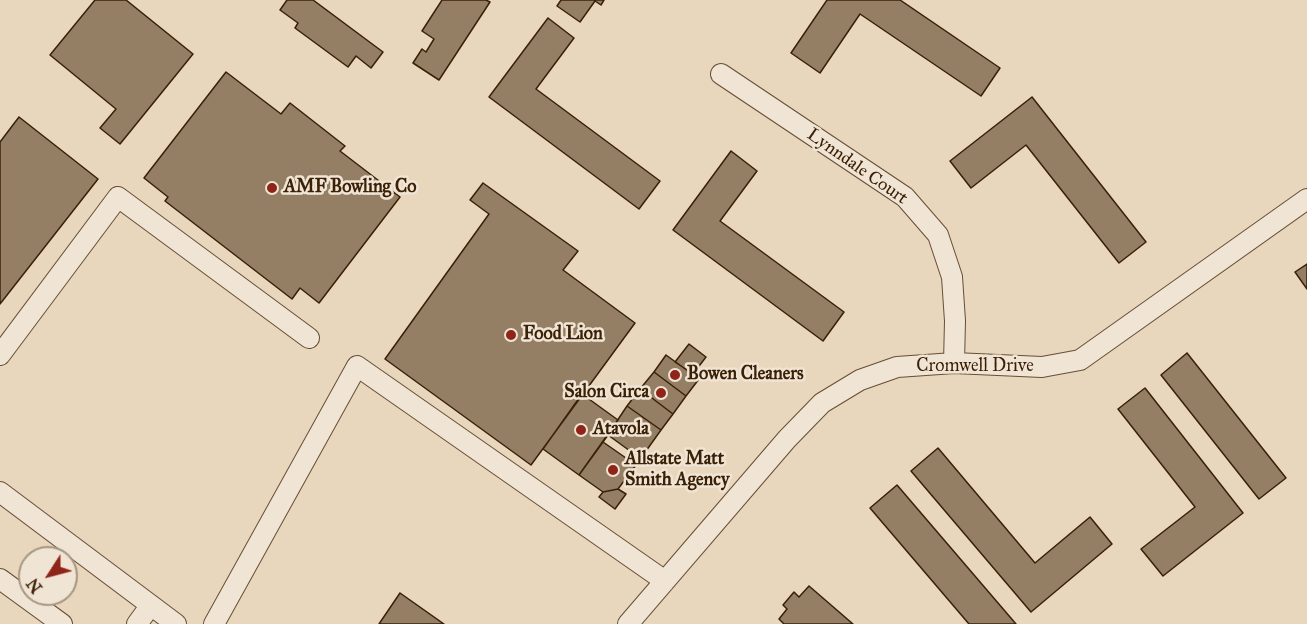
<!DOCTYPE html>
<html>
<head>
<meta charset="utf-8">
<style>
  body { margin:0 }
  #map { position:relative; width:1307px; height:624px; overflow:hidden; background:#e8d6bd; font-family:"IM FELL Great Primer",serif }
  canvas { display:block }
  .north { position:absolute; left:18px; top:546px; width:60px; height:60px; box-sizing:border-box; background:#f0e4d4; border:2px solid #a79682; border-radius:50%; rotate:234deg; font-size:16px; font-weight:700; line-height:24px; text-align:center; color:#3a2006 }
  .north::after { content:''; display:block; margin:auto; width:21px; height:27px; background:#8f2418; clip-path:polygon(50% 0,100% 100%,50% 72%,0 100%) }
</style>
</head>
<body>
<div id="map">
<canvas width="1307" height="624"></canvas>
<div class="north">N</div>
</div>
<script>
const ctx = document.querySelector('canvas').getContext('2d');
ctx.lineJoin = 'round';
function fillPath(path, color) {
  ctx.fillStyle = color;
  ctx.fill(path, 'evenodd');
}
function poly(rows) {
  const path = new Path2D();
  for (const r of rows) {
    path.moveTo(r[0], r[1]);
    for (let i = 2; i < r.length; i += 2) path.lineTo(r[i], r[i + 1]);
  }
  return path;
}
function strokePath(path, color, width, dash) {
  ctx.strokeStyle = color;
  ctx.lineWidth = width;
  ctx.lineCap = dash ? 'butt' : 'round';
  ctx.setLineDash(dash || []);
  ctx.stroke(path);
}
function label(font, color, halo, rows, align = 'center') {
  ctx.font = font + ' "IM FELL Great Primer",serif';
  ctx.lineWidth = 5;
  ctx.setLineDash([]);
  ctx.textBaseline = 'middle';
  ctx.strokeStyle = halo;
  ctx.fillStyle = color;
  for (const [text, x, y, turn = 0] of rows) {
    ctx.save();
    ctx.translate(x, y);
    ctx.rotate((+turn || 0) * Math.PI / 180);
    ctx.textAlign = isNaN(turn) ? turn : align;
    if (halo) ctx.strokeText(text, 0, 0);
    ctx.fillText(text, 0, 0);
    ctx.restore();
  }
}
const building = poly([
  [95,0,126,0,193,54,120,144,100,128,116,109,50,55,95,0],
  [287,0,313,0,383,52,371,68,356,56,348,67,295,28,298,23,280,10,287,0],
  [442,0,486,0,490,2,439,80,413,63,422,49,426,52,434,39,422,31,442,0],
  [561,0,604,0,601,5,595,1,580,22,557,6,561,0],
  [827,0,900,0,1000,68,981,96,860,14,820,73,791,53,827,0],
  [548,18,574,38,536,89,660,181,639,209,489,97,548,18],
  [226,72,281,114,290,103,345,146,340,151,400,197,319,303,300,288,292,299,165,201,168,197,144,178,226,72],
  [1032,97,1146,242,1119,263,1026,145,971,188,950,161,1032,97],
  [19,117,98,179,0,304,0,142,19,117],
  [731,151,757,171,720,221,844,312,823,341,673,230,731,151],
  [483,183,578,251,563,270,635,323,531,465,385,359,489,214,470,200,483,183],
  [1307,264,1307,289,1295,272,1307,264],
  [689,344,706,357,693,374,675,362,689,344],
  [1187,353,1286,478,1259,499,1161,375,1187,353],
  [666,355,699,379,686,396,654,372,666,355],
  [654,372,686,396,673,414,640,389,654,372],
  [1145,388,1243,513,1163,576,1141,549,1195,507,1118,409,1145,388],
  [640,389,673,414,661,430,627,406,640,389],
  [582,394,618,420,579,475,543,449,582,394],
  [627,406,661,430,636,465,603,442,627,406],
  [608,435,641,459,636,465,603,442,608,435],
  [603,442,636,465,618,489,603,492,579,475,603,442],
  [938,448,1035,563,1090,517,1112,544,1031,612,911,471,938,448],
  [897,485,1016,624,969,624,870,508,897,485],
  [618,489,626,494,615,509,599,497,603,492,618,489],
  [809,586,853,624,784,624,779,619,787,609,783,605,794,592,799,597,809,586],
  [400,593,444,624,379,624,400,593]
]);
fillPath(building, '#947f65');
strokePath(building, '#3a2006', 1.5);
const minor = poly([
  [721,74,905,197,938,235,952,277,955,321,954,363],
  [0,355,118,197,309,338],
  [0,492,176,624],
  [0,579,62,624],
  [137,624,151,605],
  [214,624,357,366,665,581],
  [628,624,787,439,822,403,860,380,897,367,954,363,1042,367,1080,360,1307,199]
]);
strokePath(minor, '#664e34', 22);
strokePath(minor, '#f0e4d4', 20);
for (const [x, y, r, color] of [
  [272,188,6,"#8f2418"],
  [511,335,6,"#8f2418"],
  [675,375,6,"#8f2418"],
  [661,393,6,"#8f2418"],
  [581,430,6,"#8f2418"],
  [613,470,6,"#8f2418"]
]) {
  const dot = new Path2D();
  dot.arc(x, y, r, 0, 2 * Math.PI);
  ctx.fillStyle = color;
  ctx.fill(dot);
  strokePath(dot, '#f0e4d4', 2);
}
label('18px', '#3a2006', '#f0e4d4', [
  ["Lynndale Court",857,167,35],
  ["Cromwell Drive",975,367]
]);
label('bold 18px', '#3a2006', '#f0e4d4', [
  ["AMF Bowling Co",284,188],
  ["Food Lion",523,335],
  ["Bowen Cleaners",687,375],
  ["Salon Circa",649,393,"right"],
  ["Atavola",593,430],
  ["Allstate Matt",625,460],
  ["Smith Agency",625,481]
], 'left');
</script>
</body>
</html>
